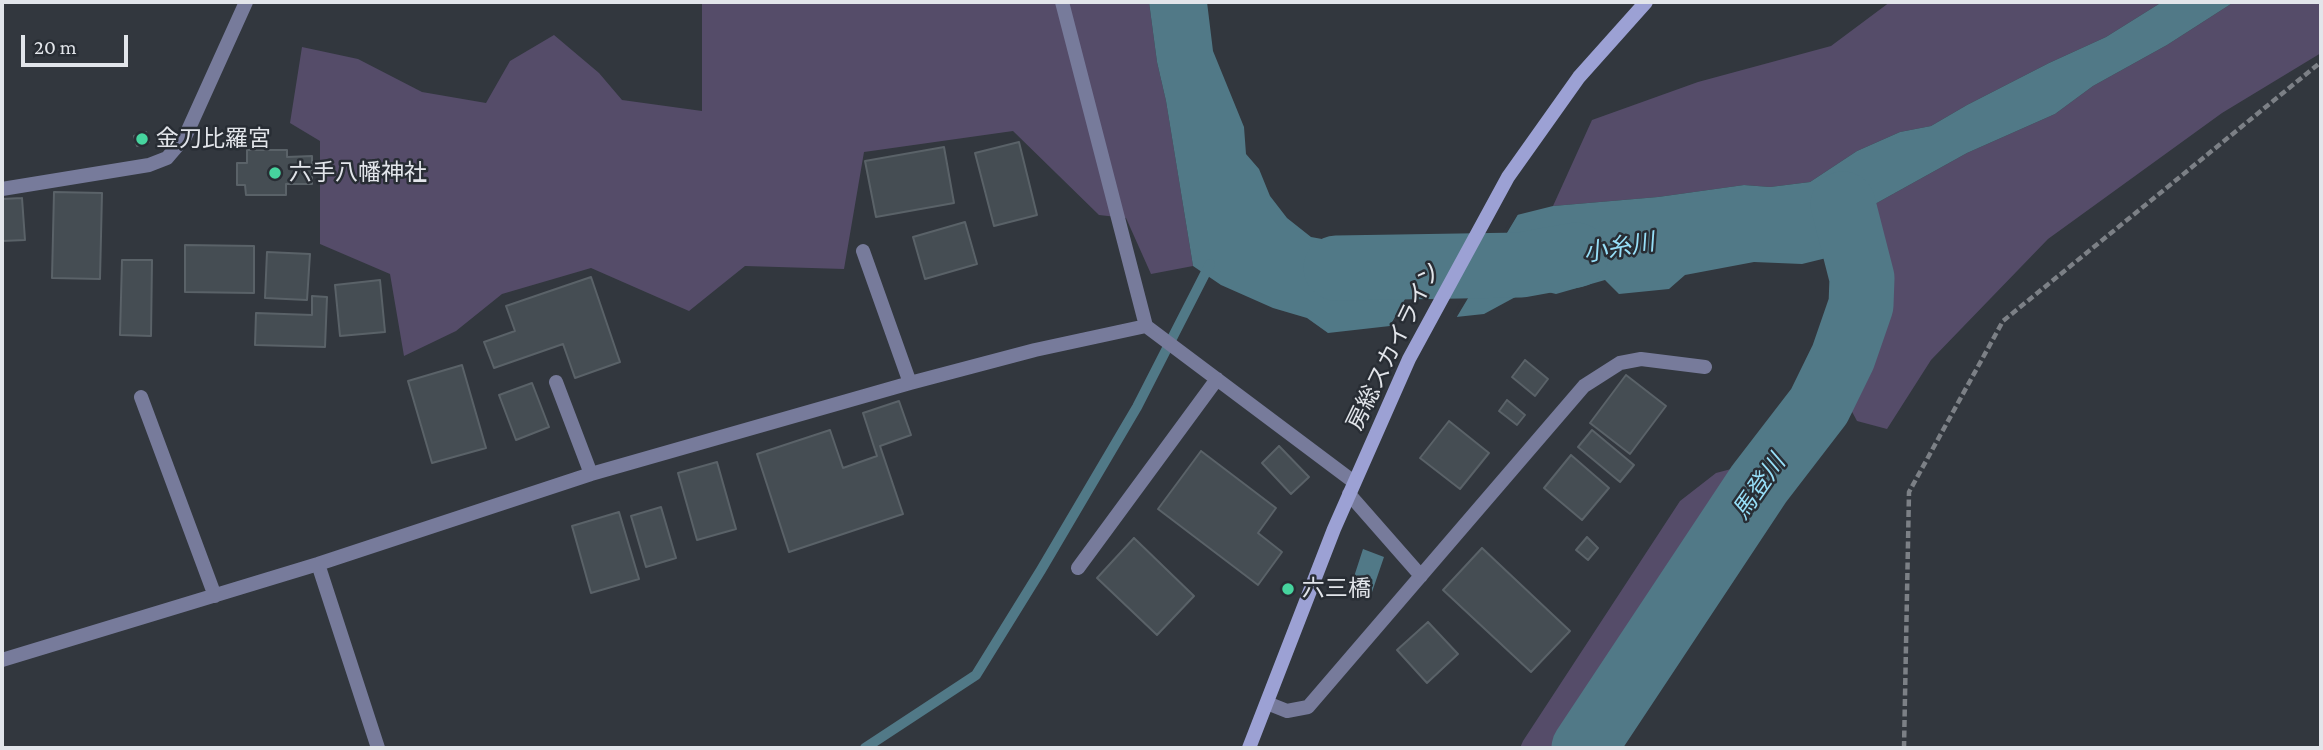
<!DOCTYPE html>
<html>
<head>
<meta charset="utf-8">
<style>
  body { margin:0 }
  #map { position:relative; width:2323px; height:750px; overflow:hidden; background:#32373e; font-family:"Crimson Pro",serif }
  canvas { display:block }
  .frame { position:absolute; inset:0; border:4px solid #e2e5ea; pointer-events:none }
  .scale { position:absolute; left:21px; top:35px; width:107px; height:32px; box-sizing:border-box; border:4px solid #e2e5ea; border-top:0; padding-left:9px; font-size:21px; line-height:24px; white-space:nowrap; color:#e2e5ea; -webkit-text-stroke:5px #282d34; paint-order:stroke }
</style>
</head>
<body>
<div id="map">
<canvas width="2323" height="750"></canvas>
<div class="frame"></div>
<div class="scale">20 m</div>
</div>
<script>
const ctx = document.querySelector('canvas').getContext('2d');
ctx.lineJoin = 'round';
function fillPath(path, color) {
  ctx.fillStyle = color;
  ctx.fill(path, 'evenodd');
}
function poly(rows) {
  const path = new Path2D();
  for (const r of rows) {
    path.moveTo(r[0], r[1]);
    for (let i = 2; i < r.length; i += 2) path.lineTo(r[i], r[i + 1]);
  }
  return path;
}
function strokePath(path, color, width, dash) {
  ctx.strokeStyle = color;
  ctx.lineWidth = width;
  ctx.lineCap = dash ? 'butt' : 'round';
  ctx.setLineDash(dash || []);
  ctx.stroke(path);
}
function label(font, color, halo, rows, align = 'center') {
  ctx.font = font + ' "Crimson Pro","Noto Sans JP",serif';
  ctx.lineWidth = 5;
  ctx.setLineDash([]);
  ctx.textBaseline = 'middle';
  ctx.strokeStyle = halo;
  ctx.fillStyle = color;
  for (const [text, x, y, turn = 0] of rows) {
    ctx.save();
    ctx.translate(x, y);
    ctx.rotate((+turn || 0) * Math.PI / 180);
    ctx.textAlign = isNaN(turn) ? turn : align;
    if (halo) ctx.strokeText(text, 0, 0);
    ctx.fillText(text, 0, 0);
    ctx.restore();
  }
}
fillPath(poly([
  [702,2,1149,2,1157,62,1166,101,1193,266,1151,274,1126,218,1099,215,1013,131,864,152,844,269,745,266,689,311,591,268,502,294,456,331,404,356,390,274,320,244,320,141,290,123,302,47,358,59,422,92,486,103,510,61,554,35,599,73,622,100,702,111],
  [1890,2,2162,2,2106,37,2049,63,1967,105,1931,126,1900,132,1857,151,1810,182,1770,187,1744,185,1658,197,1553,206,1592,120,1698,82,1831,46],
  [2234,2,2321,2,2321,53,2222,113,2048,239,1931,360,1887,429,1857,421,1843,395,1877,338,1860,268,1858,247,1867,236,1861,222,1875,204,1967,153,2055,114,2093,86,2167,45],
  [1754,463,1622,646,1575,748,1520,748,1523,741,1680,501,1716,473]
]), '#554c69');
fillPath(poly([
  [1149,2,1207,2,1213,51,1244,127,1246,154,1259,169,1270,196,1287,218,1311,237,1333,241,1347,236,1362,241,1388,244,1439,239,1390,326,1328,333,1307,318,1273,308,1221,285,1193,266,1166,101,1157,62],
  [2162,2,2234,2,2167,45,2093,86,2055,114,1967,153,1875,204,1861,222,1867,236,1855,251,1802,264,1754,262,1685,275,1669,289,1619,294,1605,280,1556,294,1532,288,1484,314,1456,317,1517,215,1553,206,1658,197,1744,185,1770,187,1810,182,1857,151,1900,132,1931,126,1967,105,2049,63,2106,37],
  [1363,549,1384,557,1371,595,1350,589]
]), '#517987');
fillPath(poly([
  [1520,211,1455,320,1453,315,1514,214],
  [1440,236,1442,241,1411,298,1392,329,1388,330]
]), '#32373e');
strokePath(poly([
  [865,748,976,675,1041,570,1137,407,1210,264]
]), '#517987', 10);
strokePath(poly([
  [1336,268,1521,265,1576,255],
  [1584,748,1759,484,1819,406,1843,357,1861,305,1862,278,1843,204]
]), '#517987', 65);
const building = poly([
  [146,132,149,142,137,146,134,136,146,132],
  [1019,142,1037,215,994,226,975,153,1019,142],
  [944,147,954,203,876,217,865,161,944,147],
  [247,150,287,150,287,157,312,156,312,184,286,184,286,195,246,195,245,185,237,185,237,163,247,163,247,150],
  [54,192,102,193,100,279,52,278,54,192],
  [22,198,25,240,2,241,2,199,22,198],
  [965,222,977,264,925,279,913,237,965,222],
  [185,245,254,246,254,293,185,292,185,245],
  [267,252,310,254,307,300,265,298,267,252],
  [122,260,152,260,151,336,120,335,122,260],
  [591,277,620,362,575,378,563,344,494,368,484,342,515,331,506,306,591,277],
  [380,280,385,332,340,336,335,285,380,280],
  [312,296,327,297,325,347,255,345,256,313,312,315,312,296],
  [1525,360,1548,379,1535,396,1512,377,1525,360],
  [462,365,486,448,432,463,408,381,462,365],
  [1626,375,1666,406,1630,454,1590,423,1626,375],
  [532,383,549,427,516,440,499,395,532,383],
  [1507,400,1525,415,1517,425,1499,411,1507,400],
  [899,401,911,435,880,446,903,514,789,552,757,454,830,430,843,468,877,456,863,413,899,401],
  [1449,421,1489,453,1460,489,1420,458,1449,421],
  [1592,430,1634,465,1620,482,1578,447,1592,430],
  [1279,446,1309,477,1291,494,1262,463,1279,446],
  [1201,451,1276,508,1258,533,1282,552,1258,585,1158,509,1201,451],
  [1571,455,1609,488,1582,520,1544,488,1571,455],
  [717,462,736,529,697,540,678,473,717,462],
  [661,507,676,558,646,567,631,516,661,507],
  [619,512,639,579,591,593,572,526,619,512],
  [1587,537,1598,548,1588,560,1576,550,1587,537],
  [1134,538,1194,596,1157,635,1097,578,1134,538],
  [1482,548,1570,631,1531,672,1443,590,1482,548],
  [1428,622,1458,654,1427,683,1397,650,1428,622]
]);
fillPath(building, '#454d53');
strokePath(building, '#5a6268', 2);
strokePath(poly([
  [1904,748,1909,492,2003,321,2321,62]
]), '#7c8086', 4.5, [7, 3.5]);
strokePath(poly([
  [1062,2,1146,326],
  [2,189,149,165,167,158,185,137,246,2],
  [863,251,910,383],
  [556,382,591,474],
  [141,397,215,596],
  [1349,494,1421,576],
  [318,564,378,748],
  [1078,568,1217,379],
  [2,660,318,564,591,474,910,383,1035,350,1146,326,1354,482],
  [1267,703,1287,711,1308,707,1584,386,1620,363,1641,359,1705,367]
]), '#777b9b', 14);
strokePath(poly([
  [1249,748,1334,529,1409,359,1508,177,1579,77,1646,2]
]), '#9ca1d4', 14);
for (const [x, y, r, color] of [
  [142,139,7,"#46d49e"],
  [275,173,7,"#46d49e"],
  [1288,589,7,"#46d49e"]
]) {
  const dot = new Path2D();
  dot.arc(x, y, r, 0, 2 * Math.PI);
  ctx.fillStyle = color;
  ctx.fill(dot);
  strokePath(dot, '#282d34', 2.5);
}
label('23px', '#e2e5ea', '#282d34', [
  ["金刀比羅宮",156,139],
  ["六手八幡神社",289,173],
  ["六三橋",1302,589]
], 'left');
label('23px', '#e2e5ea', '#282d34', [
  ["房総スカイライン",1394,346,-64]
]);
label('italic 24px', '#97dff8', '#282d34', [
  ["小糸川",1619,248,-10],
  ["馬登川",1759,487,-55]
]);
</script>
</body>
</html>
